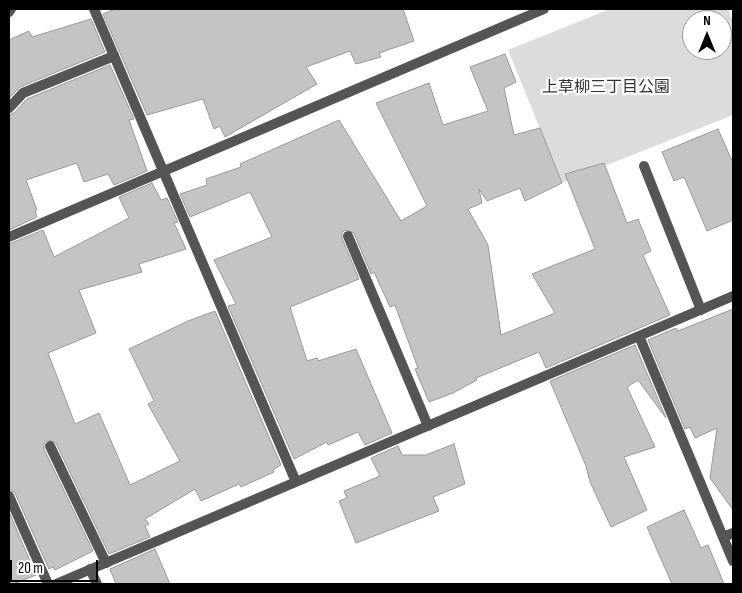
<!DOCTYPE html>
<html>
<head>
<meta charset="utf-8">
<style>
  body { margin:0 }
  #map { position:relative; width:742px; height:593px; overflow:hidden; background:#fff; font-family:"Sofia Sans Condensed",sans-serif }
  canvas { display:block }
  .frame { position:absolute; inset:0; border:10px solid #000; pointer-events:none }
  .north { position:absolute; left:682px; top:10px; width:50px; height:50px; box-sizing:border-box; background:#fff; border:1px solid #999; border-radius:50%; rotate:0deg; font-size:14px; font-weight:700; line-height:20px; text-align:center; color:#000 }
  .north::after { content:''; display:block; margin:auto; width:18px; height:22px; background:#000; clip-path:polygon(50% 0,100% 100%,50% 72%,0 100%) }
  .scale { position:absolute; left:10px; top:560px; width:88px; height:22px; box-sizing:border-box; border:2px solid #000; border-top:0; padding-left:6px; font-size:15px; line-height:18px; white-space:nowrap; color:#000; -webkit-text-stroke:4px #fff; paint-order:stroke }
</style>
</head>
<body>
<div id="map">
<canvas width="742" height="593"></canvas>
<div class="frame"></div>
<div class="north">N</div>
<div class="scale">20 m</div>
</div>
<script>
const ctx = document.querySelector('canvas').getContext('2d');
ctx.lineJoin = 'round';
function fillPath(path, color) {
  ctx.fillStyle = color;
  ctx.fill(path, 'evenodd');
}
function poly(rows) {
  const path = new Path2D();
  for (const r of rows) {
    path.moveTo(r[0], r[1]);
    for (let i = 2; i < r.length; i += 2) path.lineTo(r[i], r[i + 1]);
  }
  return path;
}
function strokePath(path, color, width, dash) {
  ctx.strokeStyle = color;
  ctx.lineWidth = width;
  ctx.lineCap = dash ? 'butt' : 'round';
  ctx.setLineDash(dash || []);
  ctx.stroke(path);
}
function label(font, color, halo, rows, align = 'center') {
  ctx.font = font + ' "Sofia Sans Condensed","Noto Sans JP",sans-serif';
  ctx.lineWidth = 4.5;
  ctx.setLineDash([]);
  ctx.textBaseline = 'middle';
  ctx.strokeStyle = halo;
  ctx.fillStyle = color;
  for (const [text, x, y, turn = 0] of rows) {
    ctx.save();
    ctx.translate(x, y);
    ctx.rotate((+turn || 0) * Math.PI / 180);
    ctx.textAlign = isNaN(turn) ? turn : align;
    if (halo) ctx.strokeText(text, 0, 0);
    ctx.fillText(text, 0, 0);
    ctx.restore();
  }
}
fillPath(poly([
  [610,9,728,9,733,21,733,115,562,183,508,50],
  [692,20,722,20,722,50,692,50]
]), '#dcdcdc');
const building = poly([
  [115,9,403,9,414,41,379,53,381,57,356,64,350,51,306,67,317,84,225,137,220,126,214,129,203,99,147,115,103,14,115,9],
  [91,19,105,52,20,87,9,98,9,40,29,31,32,37,91,19],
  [505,54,516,82,504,88,514,135,540,128,562,183,525,201,520,188,487,201,479,189,482,203,468,209,488,245,501,335,555,313,532,274,595,249,565,174,604,163,627,223,638,219,651,251,643,255,670,315,546,368,539,352,476,378,477,380,453,393,429,402,415,369,418,368,395,305,390,307,374,272,371,274,354,233,346,230,342,232,342,238,359,279,290,307,307,361,317,358,318,361,356,349,392,433,365,445,358,432,328,445,327,442,294,459,228,306,236,304,214,260,272,237,250,192,190,217,180,194,207,185,206,179,241,167,240,164,339,120,401,221,427,206,376,103,429,83,443,125,488,111,470,67,505,54],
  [110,65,134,119,129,120,147,171,114,185,108,174,84,182,77,163,26,180,37,210,35,211,37,217,9,230,9,115,14,113,27,99,110,65],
  [718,129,733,163,733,220,707,231,684,177,674,181,662,152,718,129],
  [152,183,161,200,167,198,178,222,174,223,186,249,139,264,142,272,79,290,96,333,48,353,75,424,99,413,130,485,180,461,148,404,154,401,129,349,188,321,215,311,281,465,273,470,274,472,241,487,239,484,201,501,195,489,145,519,149,524,145,526,150,537,109,554,56,443,48,440,44,443,44,449,93,551,55,570,53,567,49,569,15,493,9,489,9,244,43,230,54,257,129,218,119,197,152,183],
  [733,309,733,510,710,478,717,428,695,438,690,427,685,429,648,340,676,328,678,331,733,309],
  [635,345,666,418,638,380,627,387,655,447,624,457,647,510,611,527,590,482,586,466,550,381,635,345],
  [454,444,465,484,433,497,439,511,356,543,339,501,347,498,344,491,380,476,371,458,398,446,402,455,426,455,454,444],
  [684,510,701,548,708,545,724,584,672,584,647,527,684,510],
  [9,512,36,575,14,584,9,584,9,512],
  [155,549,170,584,116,584,110,569,155,549]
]);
fillPath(building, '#c4c4c4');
strokePath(building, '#999', 1);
strokePath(poly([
  [9,108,23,93,114,56],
  [644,166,701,310],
  [348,236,428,426],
  [50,446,106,563],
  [9,496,48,584],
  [723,537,733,533]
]), '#555', 10);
strokePath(poly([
  [94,9,296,482],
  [9,12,11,9],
  [9,237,544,9],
  [639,336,733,561],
  [90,569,97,584],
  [56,584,733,296]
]), '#555', 10);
label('16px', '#333', '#fff', [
  ["上草柳三丁目公園",606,88]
]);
</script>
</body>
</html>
